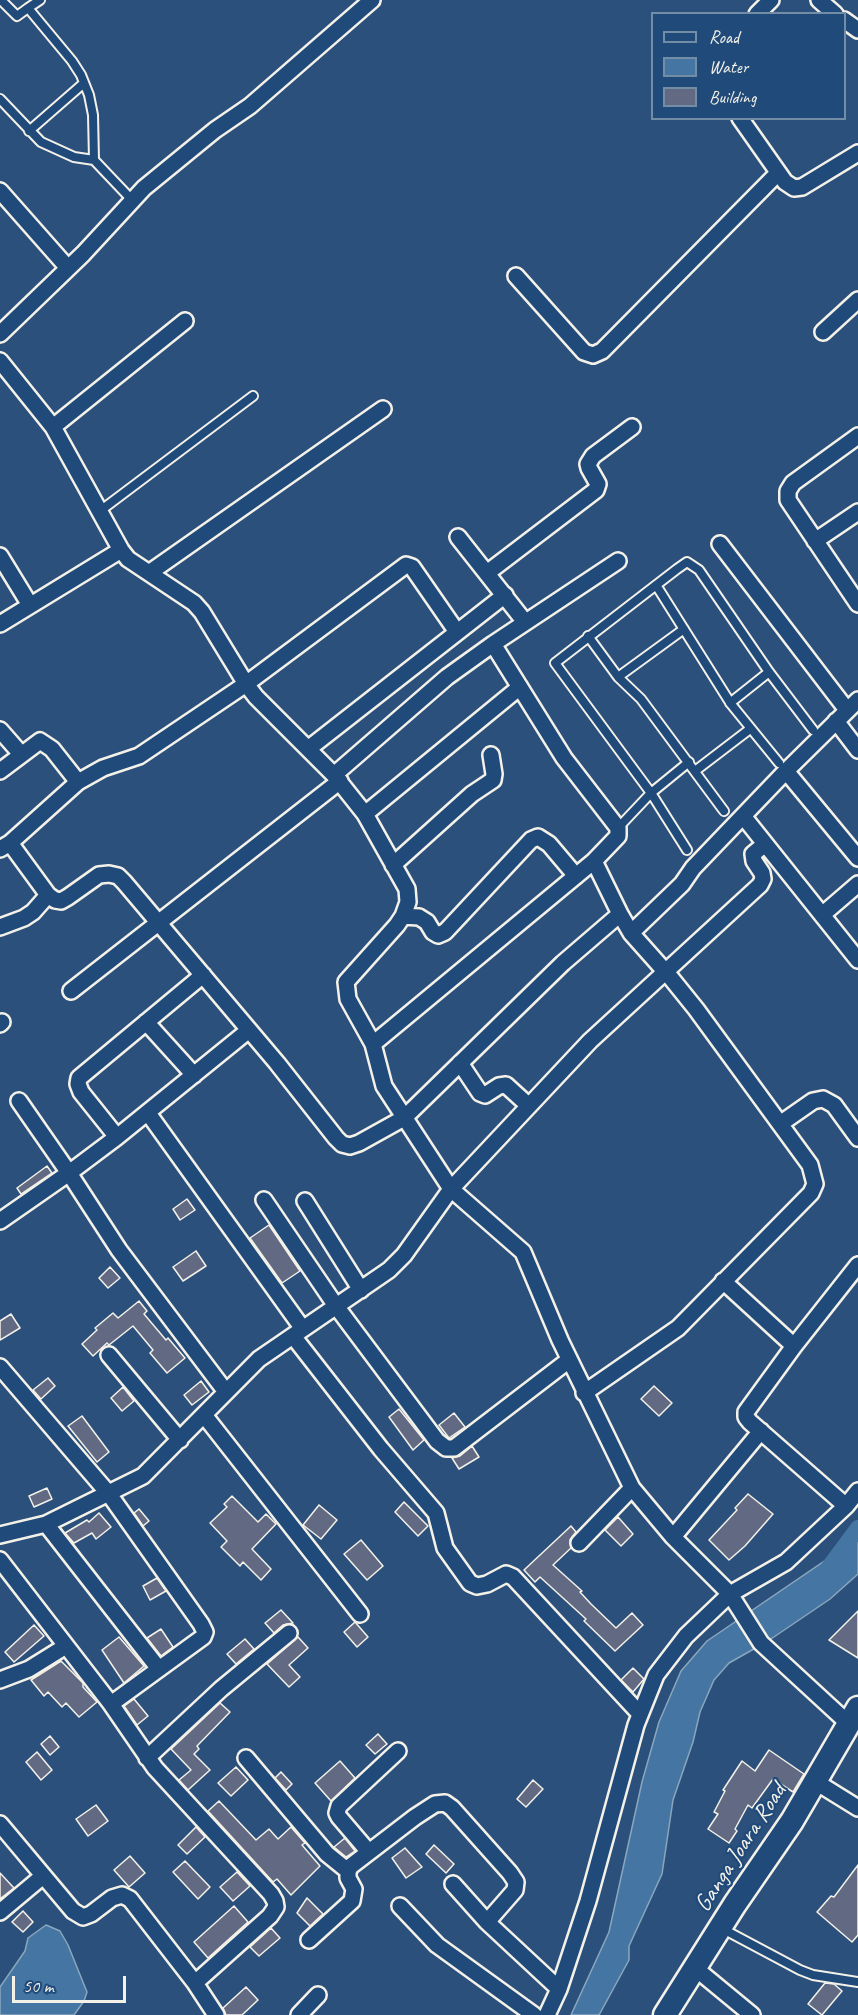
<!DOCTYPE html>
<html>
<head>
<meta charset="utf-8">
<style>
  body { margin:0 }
  #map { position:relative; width:858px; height:2015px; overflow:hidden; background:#2c507c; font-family:Caveat,sans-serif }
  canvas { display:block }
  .legend { position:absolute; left:651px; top:12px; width:195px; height:108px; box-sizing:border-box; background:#1f4a7a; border:2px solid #748da6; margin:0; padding:8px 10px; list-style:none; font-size:18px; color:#f4f1e8 }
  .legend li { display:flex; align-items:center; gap:12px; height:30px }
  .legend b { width:30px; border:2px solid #748da6 }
  .scale { position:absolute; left:12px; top:1976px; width:114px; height:27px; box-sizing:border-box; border:3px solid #f4f1e8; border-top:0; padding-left:8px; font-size:18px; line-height:21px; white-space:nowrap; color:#f4f1e8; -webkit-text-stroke:4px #1f4a7a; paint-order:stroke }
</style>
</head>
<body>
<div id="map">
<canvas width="858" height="2015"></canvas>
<ul class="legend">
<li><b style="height:8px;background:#1f4a7a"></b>Road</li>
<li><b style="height:16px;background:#4575a2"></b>Water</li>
<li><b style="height:16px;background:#616a82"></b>Building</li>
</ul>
<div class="scale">50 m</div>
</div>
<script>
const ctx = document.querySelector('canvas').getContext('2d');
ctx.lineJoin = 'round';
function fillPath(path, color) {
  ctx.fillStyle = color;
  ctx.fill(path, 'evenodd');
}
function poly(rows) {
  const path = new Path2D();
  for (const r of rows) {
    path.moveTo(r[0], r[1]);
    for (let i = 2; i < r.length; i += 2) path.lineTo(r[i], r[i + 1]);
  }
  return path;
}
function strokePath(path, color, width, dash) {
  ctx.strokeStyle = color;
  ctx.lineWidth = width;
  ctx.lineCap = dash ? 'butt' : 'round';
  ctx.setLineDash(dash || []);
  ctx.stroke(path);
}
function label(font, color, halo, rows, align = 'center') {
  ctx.font = font + ' Caveat,sans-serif';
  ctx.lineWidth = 4.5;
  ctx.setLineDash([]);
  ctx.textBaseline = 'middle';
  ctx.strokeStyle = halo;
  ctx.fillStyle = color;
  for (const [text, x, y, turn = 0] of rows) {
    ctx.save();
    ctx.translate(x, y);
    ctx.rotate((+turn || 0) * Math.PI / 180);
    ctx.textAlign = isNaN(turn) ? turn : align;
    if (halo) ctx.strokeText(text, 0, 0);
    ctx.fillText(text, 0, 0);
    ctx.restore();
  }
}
const water = poly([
  [858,1538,858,1574,830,1599,768,1641,729,1663,714,1680,700,1712,693,1742,673,1800,662,1874,629,1946,629,1960,599,2015,571,2015,609,1932,642,1782,659,1722,681,1671,707,1641,858,1538],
  [46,1925,60,1931,68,1945,87,1992,84,2001,74,2015,0,2015,0,1987,25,1951,28,1938,46,1925]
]);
fillPath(water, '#4575a2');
strokePath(water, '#8ba7be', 1.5);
strokePath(poly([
  [829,1567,858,1528]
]), '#4575a2', 16);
const building = poly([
  [47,1166,52,1173,21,1194,17,1188,47,1166],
  [187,1199,195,1210,180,1220,173,1209,187,1199],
  [269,1225,300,1271,282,1283,250,1238,269,1225],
  [196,1251,206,1266,183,1281,173,1267,196,1251],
  [110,1267,120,1278,108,1288,99,1278,110,1267],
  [139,1301,147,1311,144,1314,166,1340,168,1338,185,1358,167,1373,150,1353,153,1350,133,1326,109,1345,107,1343,93,1356,82,1344,97,1330,95,1328,113,1313,118,1318,139,1301],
  [11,1314,20,1328,0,1340,0,1321,11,1314],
  [48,1378,55,1386,41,1399,33,1390,48,1378],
  [201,1381,209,1392,192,1405,184,1395,201,1381],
  [654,1386,672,1403,659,1416,641,1399,654,1386],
  [123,1387,134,1401,122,1411,111,1398,123,1387],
  [399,1409,424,1440,413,1450,389,1417,399,1409],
  [454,1413,465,1427,449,1438,439,1425,454,1413],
  [82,1416,109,1452,97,1462,68,1426,82,1416],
  [472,1446,479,1457,459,1469,452,1458,460,1456,472,1446],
  [47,1488,52,1499,34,1507,29,1496,47,1488],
  [748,1494,773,1514,745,1546,729,1560,709,1540,737,1510,735,1508,748,1494],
  [232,1496,258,1522,266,1514,276,1524,252,1549,271,1569,261,1580,243,1562,240,1566,221,1547,227,1541,210,1523,227,1507,224,1504,232,1496],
  [404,1502,428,1526,418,1536,395,1512,404,1502],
  [319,1505,337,1520,321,1539,303,1525,319,1505],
  [139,1509,149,1521,143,1526,134,1513,139,1509],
  [99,1513,111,1527,96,1539,92,1533,74,1543,65,1533,87,1520,89,1522,99,1513],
  [618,1517,633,1534,621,1546,605,1530,618,1517],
  [571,1526,576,1532,570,1540,571,1548,553,1565,582,1591,580,1592,591,1604,616,1628,632,1613,643,1625,615,1651,584,1621,586,1619,540,1577,535,1582,524,1570,571,1526],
  [361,1540,383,1566,367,1580,344,1554,361,1540],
  [157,1578,166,1591,150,1600,143,1586,157,1578],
  [281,1610,293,1623,283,1625,274,1633,265,1623,281,1610],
  [858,1611,858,1658,829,1640,858,1611],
  [355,1622,368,1637,357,1647,344,1632,355,1622],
  [34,1625,44,1636,14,1662,5,1652,34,1625],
  [161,1629,173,1647,161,1656,147,1638,161,1629],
  [119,1637,144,1666,124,1683,102,1650,119,1637],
  [298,1637,308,1648,289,1665,300,1677,289,1687,267,1664,298,1637],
  [245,1639,254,1649,236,1664,227,1654,245,1639],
  [61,1661,83,1683,83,1687,97,1702,79,1717,66,1703,62,1707,48,1692,44,1696,31,1680,61,1661],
  [633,1668,644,1679,633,1692,621,1680,633,1668],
  [134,1699,148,1716,137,1725,124,1706,134,1699],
  [220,1703,230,1712,197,1746,199,1749,194,1754,210,1770,188,1790,179,1780,191,1770,171,1749,220,1703],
  [378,1734,387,1744,375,1754,366,1745,378,1734],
  [50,1736,59,1747,50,1755,41,1744,50,1736],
  [769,1750,804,1774,793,1792,773,1779,752,1808,748,1805,735,1829,737,1831,729,1843,708,1829,718,1814,714,1812,725,1791,723,1790,742,1761,755,1771,769,1750],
  [37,1752,52,1770,41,1780,26,1762,37,1752],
  [340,1761,355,1778,331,1801,315,1783,340,1761],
  [236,1767,248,1780,231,1796,218,1783,236,1767],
  [281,1772,292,1784,286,1790,275,1778,281,1772],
  [533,1780,543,1789,526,1807,517,1799,533,1780],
  [219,1801,256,1840,269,1829,278,1839,291,1827,305,1843,302,1845,320,1866,291,1895,277,1879,273,1882,208,1811,219,1801],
  [96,1805,108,1821,88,1836,76,1819,96,1805],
  [196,1827,205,1837,187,1854,178,1845,196,1827],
  [345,1838,355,1851,346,1857,334,1847,345,1838],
  [434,1845,454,1864,446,1873,426,1854,434,1845],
  [405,1848,422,1867,406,1878,392,1858,405,1848],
  [130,1856,145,1873,129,1887,114,1870,130,1856],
  [185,1861,210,1887,198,1899,173,1872,185,1861],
  [858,1865,858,1935,852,1942,817,1912,831,1896,834,1897,858,1865],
  [237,1872,250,1886,233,1901,220,1887,237,1872],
  [0,1873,14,1888,0,1899,0,1873],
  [307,1898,323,1914,310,1926,297,1913,307,1898],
  [234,1906,248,1922,208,1958,194,1942,234,1906],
  [23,1911,33,1922,23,1932,12,1922,23,1911],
  [271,1928,280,1938,259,1956,250,1947,271,1928],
  [825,1983,834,1984,842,1991,822,2015,808,2004,825,1983],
  [246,1987,258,2000,242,2015,226,2015,223,2008,246,1987]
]);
fillPath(building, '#616a82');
strokePath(building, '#f4f1e8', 1.5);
const service = poly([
  [1,0,17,16,28,8],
  [40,0,28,8,72,61,81,75,89,95,93,115,94,160],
  [0,99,41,142,74,157,94,160,132,200],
  [29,131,84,83],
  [100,511,253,396],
  [656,585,731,704,779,763],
  [588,636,618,677,641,699,724,811],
  [618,677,684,629],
  [730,703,769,672],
  [689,762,651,793,555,663,677,569,687,562,699,570,769,672,813,730],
  [695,771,750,729],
  [618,828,651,793,687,850],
  [721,1928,800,1970,813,1975,858,1982]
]);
const minor = poly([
  [819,0,835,14],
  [757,14,771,0],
  [844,20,858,30],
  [740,118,785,182,794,188,802,187,858,153],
  [0,191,68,268],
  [516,276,584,352,593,355,602,351,778,173],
  [823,332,858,300],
  [0,334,83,254,144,188,215,130,250,106,372,0],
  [0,361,53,427,121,550,128,559,194,603,202,612,246,684,256,697,334,775,365,814,407,889,408,902,403,916,397,925,346,982,348,999,373,1044,384,1086,451,1189,523,1252,560,1340,632,1488,673,1537,730,1594,786,1562,846,1506,858,1491],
  [53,427,185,321],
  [858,436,793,483,788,491,788,500,858,604],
  [458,537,525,622],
  [815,541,858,512],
  [720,544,847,710],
  [0,556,30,605],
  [149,573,383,409],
  [487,573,596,490,598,484,589,468,588,464,593,456,632,427],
  [0,624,121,550],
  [493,644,618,561],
  [836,721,858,750],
  [0,730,21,754],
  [308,749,505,595],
  [0,771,40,741,52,749,78,782],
  [786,771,858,858],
  [365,814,520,687],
  [743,816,858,960],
  [10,843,48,895,55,900,61,901,68,897,99,875,109,874,118,876,124,882,277,1063,336,1138,342,1144,350,1146,359,1143,404,1118,563,963,620,914,594,861,618,836,618,828,564,758,493,644,447,677,334,775],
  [0,849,10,843,78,782,103,768,139,756,246,684,406,565,412,567,457,632],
  [393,865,472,794,493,780,494,774,491,755],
  [822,915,858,884],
  [403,916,419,917,427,922,433,932,438,935,445,932,531,840,538,837,549,844,576,876],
  [0,927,24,918,33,912,48,895],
  [631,933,682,884,693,868,786,771,858,700],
  [71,991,340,781],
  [146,1022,194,1075],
  [0,1024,2,1022],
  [373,1044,594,861],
  [460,1063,480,1093,485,1095,499,1086,506,1085,529,1106],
  [19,1101,69,1173,119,1250,226,1392],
  [148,1113,303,1329],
  [780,1124,813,1101,823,1099,834,1105,858,1138],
  [117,1137,81,1092,78,1084,79,1078,203,975],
  [264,1200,336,1306,437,1441,446,1448,454,1448,569,1360],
  [305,1201,361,1290],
  [0,1221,69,1173,117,1137,249,1030],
  [723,1281,794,1346],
  [293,1336,381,1449,436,1513,445,1548,470,1583,477,1586,487,1584,506,1574,513,1577,640,1714],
  [109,1355,180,1440],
  [0,1367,109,1494,201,1624,205,1632,203,1637,159,1669],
  [584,1393,678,1328,811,1193,815,1184,810,1165,696,1009,671,978,631,933,620,914],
  [204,1415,360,1614],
  [846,1506,750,1422,746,1417,746,1412,794,1346,858,1265],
  [46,1524,159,1669,111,1704],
  [0,1535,46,1524,143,1476,259,1359,389,1270,404,1255,451,1189,590,1041,760,885,763,879,762,873,754,861,753,854,765,844],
  [673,1537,761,1431],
  [579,1543,632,1488],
  [0,1560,111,1704,155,1768,271,1894,275,1901,276,1907,270,1916,195,1983],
  [0,1680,29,1669,66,1646],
  [147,1758,221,1689,289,1633],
  [246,1758,327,1854,348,1871],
  [816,1782,858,1808],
  [0,1824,73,1911,83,1917,91,1914,112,1898,122,1895,130,1899,195,1983,216,2015],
  [368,1851,339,1817,337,1813,339,1806,398,1751],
  [453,1884,487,1922,559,1989],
  [400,1906,437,1945,534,2015],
  [0,1912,43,1876],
  [309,1940,352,1901,354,1889,348,1878,348,1871,351,1866,415,1817,435,1804,445,1803,452,1808,510,1873,516,1882,515,1890,487,1922],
  [695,1968,752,2015],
  [299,2015,318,1995],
  [547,2015,559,1989,588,1901,636,1725,656,1675,686,1636,730,1594,761,1643,849,1724]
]);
const secondary = poly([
  [665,2015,735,1904,792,1821,858,1708]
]);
strokePath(service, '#f4f1e8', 12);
strokePath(minor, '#f4f1e8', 20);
strokePath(secondary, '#f4f1e8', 27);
strokePath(service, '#1f4a7a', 8);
strokePath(minor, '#1f4a7a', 15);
strokePath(secondary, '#1f4a7a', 22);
label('24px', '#f4f1e8', '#1f4a7a', [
  ["Ganga Joara Road",741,1848,-57]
]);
</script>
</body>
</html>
